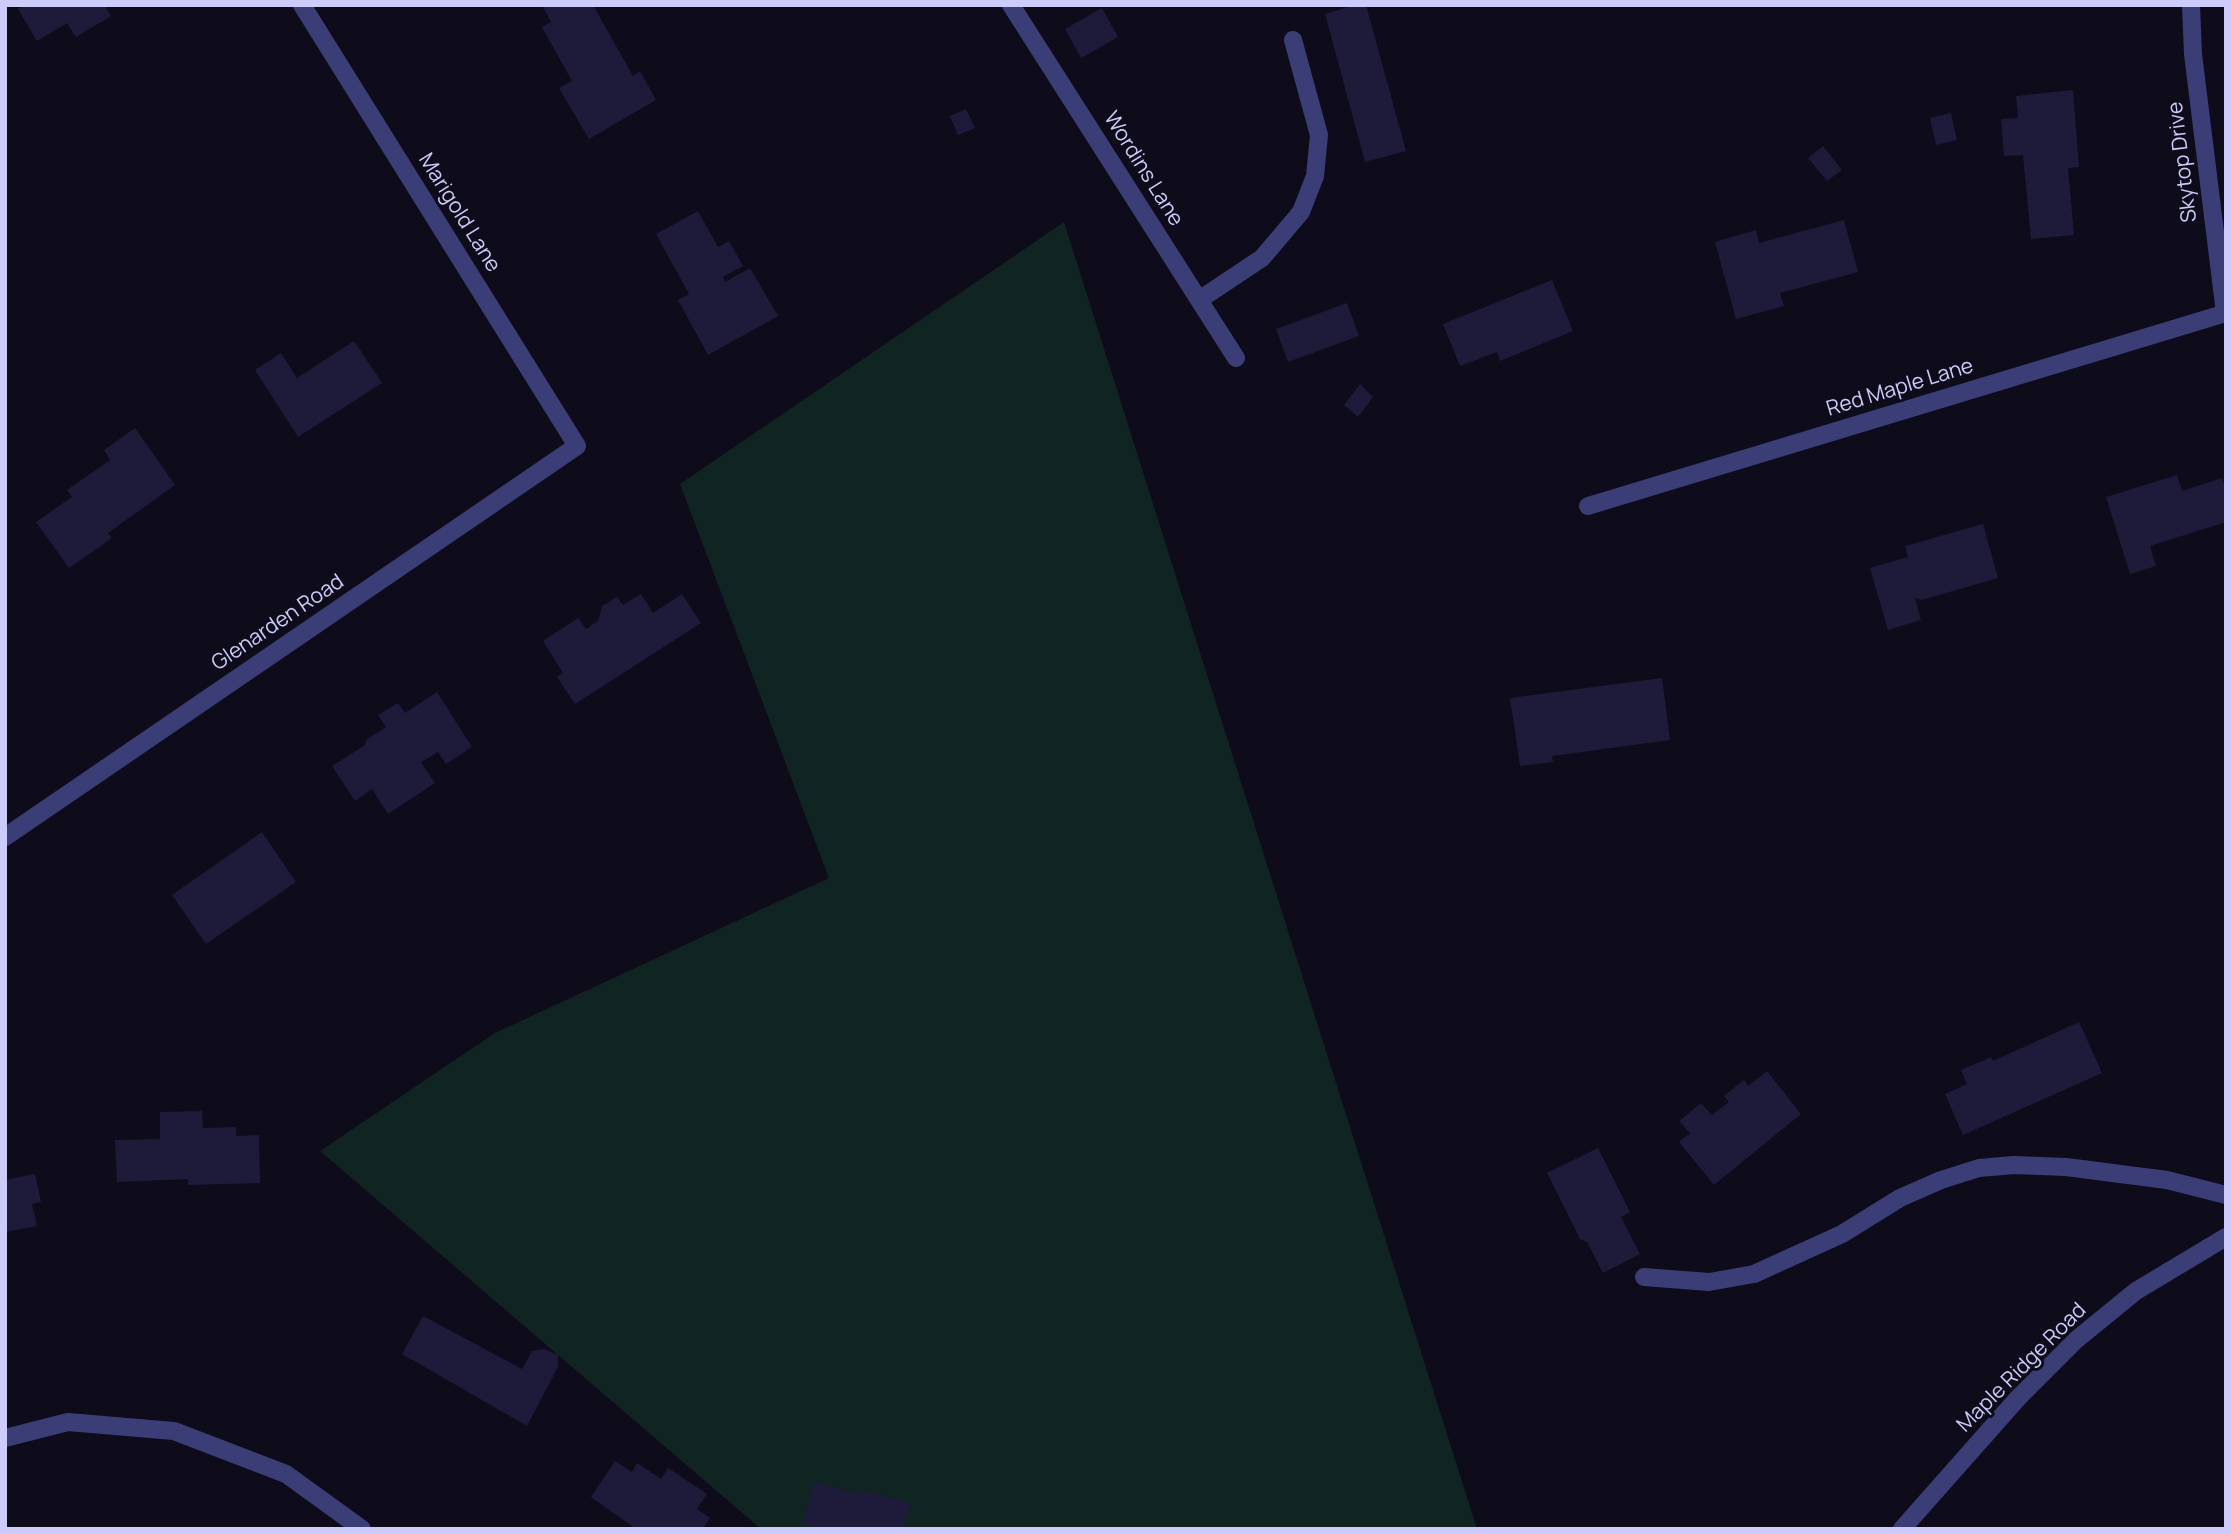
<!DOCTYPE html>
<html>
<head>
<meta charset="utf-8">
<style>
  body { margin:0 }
  #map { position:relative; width:2231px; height:1534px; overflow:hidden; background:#0e0c1b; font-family:Manrope,sans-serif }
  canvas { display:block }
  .frame { position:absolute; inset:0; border:7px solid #cccbfa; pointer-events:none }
</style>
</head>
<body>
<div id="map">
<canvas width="2231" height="1534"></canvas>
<div class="frame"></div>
</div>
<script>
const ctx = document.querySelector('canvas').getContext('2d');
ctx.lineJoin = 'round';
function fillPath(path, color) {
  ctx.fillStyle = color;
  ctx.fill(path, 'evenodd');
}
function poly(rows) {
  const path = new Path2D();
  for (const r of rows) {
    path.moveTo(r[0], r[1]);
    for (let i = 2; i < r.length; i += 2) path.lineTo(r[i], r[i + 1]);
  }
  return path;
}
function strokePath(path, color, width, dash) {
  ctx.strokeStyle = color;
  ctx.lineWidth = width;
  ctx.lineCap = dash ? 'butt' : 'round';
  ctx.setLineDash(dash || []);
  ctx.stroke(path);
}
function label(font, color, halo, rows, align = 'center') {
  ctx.font = font + ' Manrope,sans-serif';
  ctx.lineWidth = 6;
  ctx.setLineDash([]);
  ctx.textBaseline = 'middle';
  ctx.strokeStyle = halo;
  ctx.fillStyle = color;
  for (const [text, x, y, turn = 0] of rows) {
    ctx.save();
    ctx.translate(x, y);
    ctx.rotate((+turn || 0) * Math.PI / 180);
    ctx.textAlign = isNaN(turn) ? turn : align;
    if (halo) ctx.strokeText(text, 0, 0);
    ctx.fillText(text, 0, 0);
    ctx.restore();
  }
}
fillPath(poly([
  [1064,222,1477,1529,761,1529,320,1151,495,1033,829,878,680,484]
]), '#102422');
fillPath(poly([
  [24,5,104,5,111,16,76,37,67,23,37,41,18,9],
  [542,5,593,5,633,76,640,71,656,100,589,139,559,88,572,81,542,27,551,22],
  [1355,5,1366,5,1406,151,1365,162,1325,14],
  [1102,8,1118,37,1081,58,1065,29],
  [2073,90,2079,167,2068,168,2074,235,2031,239,2023,155,2004,156,2001,119,2018,118,2016,96],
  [966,109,975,128,958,135,950,116],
  [1951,113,1957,140,1936,145,1930,118],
  [1823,146,1842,170,1827,181,1808,158],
  [698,211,718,247,729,241,743,266,723,277,725,282,750,268,778,316,708,355,678,300,689,294,656,234],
  [1844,220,1858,272,1780,293,1784,306,1736,319,1715,242,1756,230,1759,243],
  [1552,280,1573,331,1500,361,1497,352,1460,366,1443,324],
  [1347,303,1359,336,1288,362,1276,329],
  [354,341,382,383,298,437,255,370,281,353,297,378],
  [1360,384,1373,397,1358,417,1344,405],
  [135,428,175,485,108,533,112,538,69,568,36,522,72,497,67,490,110,460,104,450],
  [2177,475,2182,491,2222,478,2226,490,2226,522,2150,546,2156,566,2130,574,2106,497],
  [1983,524,1998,578,1922,600,1915,598,1921,620,1888,630,1870,568,1908,557,1905,546],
  [641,594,653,613,682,594,701,623,575,704,557,677,563,673,543,641,578,618,586,629,598,621,602,606,617,597,623,605],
  [1662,678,1670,740,1552,756,1553,762,1520,766,1510,698],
  [437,692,472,747,446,764,438,752,421,762,435,783,388,814,372,789,355,801,332,766,365,745,366,740,386,727,378,715,398,703,405,713],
  [262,832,296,882,206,944,172,895],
  [2079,1022,2102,1073,1963,1135,1945,1094,1967,1084,1961,1070,1991,1057,1993,1061],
  [1767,1071,1801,1114,1714,1185,1679,1142,1690,1133,1679,1121,1701,1103,1712,1115,1729,1102,1724,1096,1744,1080,1748,1086],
  [202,1111,203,1128,236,1127,236,1136,259,1135,260,1183,188,1185,188,1179,117,1182,115,1140,160,1139,160,1112],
  [1598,1148,1630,1212,1621,1217,1640,1254,1603,1273,1587,1242,1580,1239,1547,1173],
  [35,1174,41,1202,32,1204,37,1226,5,1232,5,1180],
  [423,1316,522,1369,532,1351,544,1349,558,1355,558,1367,527,1426,402,1354],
  [615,1461,632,1472,637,1463,661,1479,668,1468,707,1494,697,1509,710,1518,703,1529,636,1529,591,1497],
  [814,1482,860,1494,861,1490,910,1503,903,1529,825,1529,803,1523]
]), '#1e1a3a');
strokePath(poly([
  [1011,5,1236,358],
  [2191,5,2193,54,2225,313],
  [1199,300,1262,258,1301,212,1315,176,1319,135,1293,40],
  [1588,506,2226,313],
  [5,837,577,446,302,5],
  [1644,1277,1709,1282,1754,1274,1842,1234,1900,1198,1941,1180,1979,1168,2014,1165,2066,1167,2167,1180,2226,1195],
  [5,1438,68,1422,174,1431,286,1474,362,1529],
  [1902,1529,2018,1398,2076,1340,2136,1291,2226,1237]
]), '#3b3e76', 18);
label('21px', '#cccbfa', '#0e0c1b', [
  ["Skytop Drive",2183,162,-97],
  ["Wordins Lane",1143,169,58],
  ["Marigold Lane",459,213,58],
  ["Red Maple Lane",1900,388,-17],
  ["Glenarden Road",278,623,-34],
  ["Maple Ridge Road",2022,1368,-45]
]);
</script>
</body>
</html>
